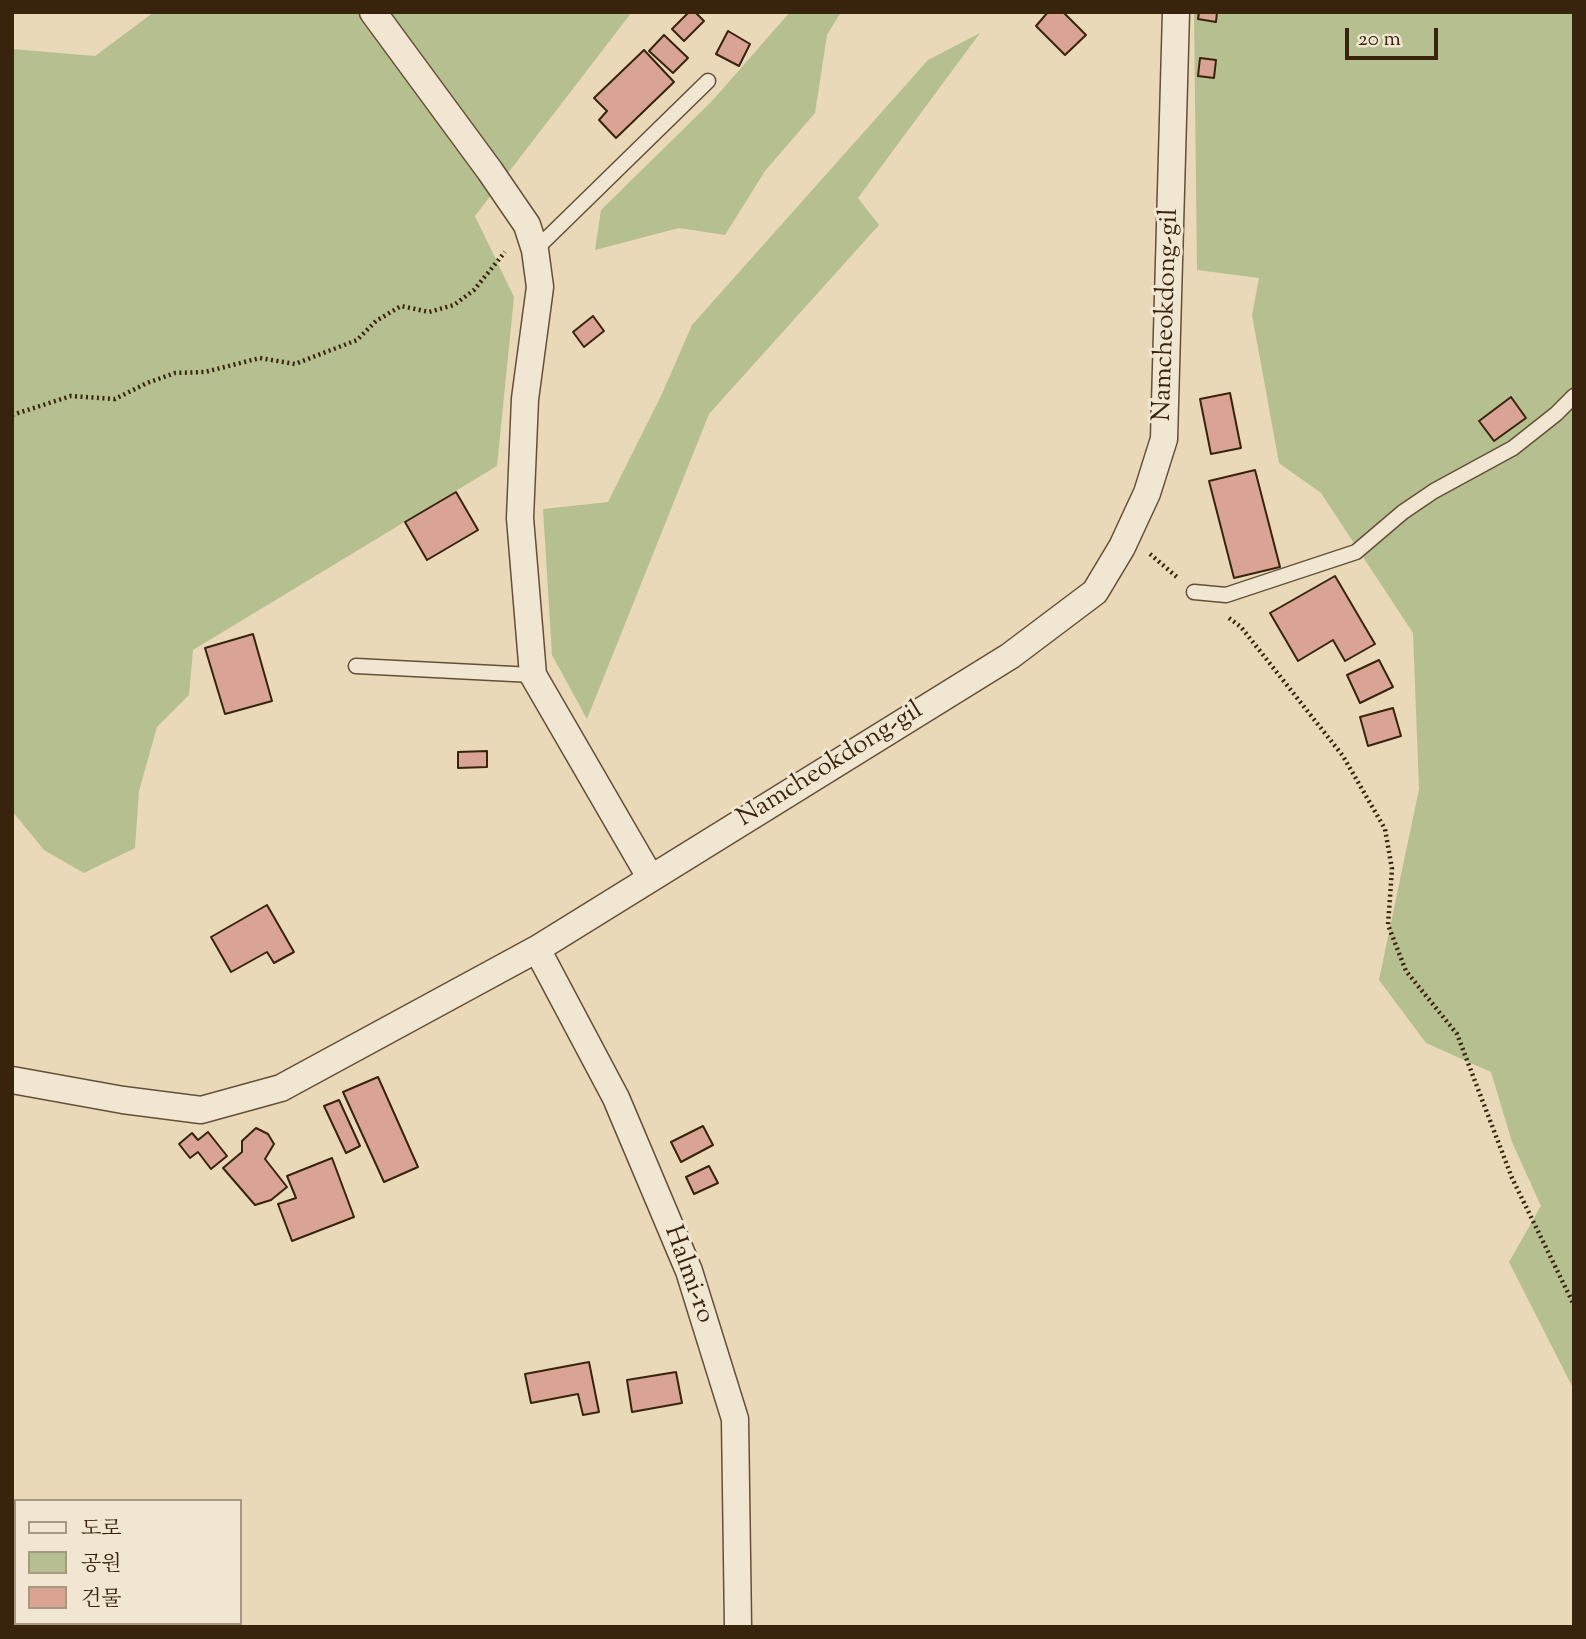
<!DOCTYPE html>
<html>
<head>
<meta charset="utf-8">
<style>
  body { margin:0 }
  #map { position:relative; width:1586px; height:1639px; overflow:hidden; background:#e9d9b8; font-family:"Sorts Mill Goudy","Noto Serif KR",serif }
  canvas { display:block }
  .frame { position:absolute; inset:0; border:14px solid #38230d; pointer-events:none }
  .legend { position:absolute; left:14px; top:1499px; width:228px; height:126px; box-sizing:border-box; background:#f1e6d1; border:2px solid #a79883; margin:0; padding:9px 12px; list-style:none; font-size:21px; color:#38230d }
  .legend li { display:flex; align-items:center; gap:14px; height:35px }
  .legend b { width:35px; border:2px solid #a79883 }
  .scale { position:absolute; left:1345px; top:28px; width:93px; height:32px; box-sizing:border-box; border:4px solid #38230d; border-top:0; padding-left:9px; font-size:21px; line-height:24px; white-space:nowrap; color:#38230d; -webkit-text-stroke:5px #f1e6d1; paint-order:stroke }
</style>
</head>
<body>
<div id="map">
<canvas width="1586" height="1639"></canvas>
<div class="frame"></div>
<ul class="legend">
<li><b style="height:9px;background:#f1e6d1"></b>도로</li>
<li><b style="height:19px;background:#b6bf8f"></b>공원</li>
<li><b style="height:19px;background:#d9a493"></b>건물</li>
</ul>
<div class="scale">20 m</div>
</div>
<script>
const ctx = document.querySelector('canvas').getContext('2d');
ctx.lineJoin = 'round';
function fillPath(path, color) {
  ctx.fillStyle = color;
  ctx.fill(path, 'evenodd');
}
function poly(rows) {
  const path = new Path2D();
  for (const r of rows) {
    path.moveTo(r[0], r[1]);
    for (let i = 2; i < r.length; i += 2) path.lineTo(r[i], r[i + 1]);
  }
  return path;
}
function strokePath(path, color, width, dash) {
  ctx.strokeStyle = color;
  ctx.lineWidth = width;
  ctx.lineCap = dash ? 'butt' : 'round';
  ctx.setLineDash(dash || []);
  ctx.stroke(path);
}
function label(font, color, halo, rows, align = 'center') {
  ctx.font = font + ' "Sorts Mill Goudy",serif';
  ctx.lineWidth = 6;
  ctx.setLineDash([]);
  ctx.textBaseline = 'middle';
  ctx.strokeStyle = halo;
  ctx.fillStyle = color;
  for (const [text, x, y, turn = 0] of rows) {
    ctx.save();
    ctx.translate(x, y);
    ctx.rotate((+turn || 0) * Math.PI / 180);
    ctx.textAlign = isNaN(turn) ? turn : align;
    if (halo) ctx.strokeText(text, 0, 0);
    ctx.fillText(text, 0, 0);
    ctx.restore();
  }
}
fillPath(poly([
  [154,12,632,12,475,216,514,297,497,466,193,650,189,695,157,727,139,791,135,848,84,873,44,850,12,811,12,49,95,56],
  [790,12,841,12,827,35,815,113,765,171,725,235,679,228,595,250,601,210,712,101],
  [1194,12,1574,12,1574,1390,1509,1262,1541,1206,1512,1142,1491,1072,1426,1043,1379,980,1419,789,1413,633,1321,493,1279,463,1252,315,1259,278,1197,270],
  [980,33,858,198,879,225,709,414,587,719,552,655,543,509,608,502,661,396,692,325,928,60]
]), '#b6bf8f');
const building = poly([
  [689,12,695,12,704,21,684,41,672,29,689,12],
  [1048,12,1063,12,1086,35,1065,55,1036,26,1048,12],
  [1199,12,1217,12,1216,22,1198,19,1199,12],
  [728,31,750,44,739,66,716,54,728,31],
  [664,35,688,58,673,73,649,51,664,35],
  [644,50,674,82,616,138,599,120,607,111,594,98,644,50],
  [1200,58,1216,60,1214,78,1198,76,1200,58],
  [593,316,604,331,584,347,573,332,593,316],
  [1230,393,1241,448,1211,454,1200,399,1230,393],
  [1511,397,1526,418,1494,441,1479,421,1511,397],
  [1255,470,1280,567,1234,578,1209,481,1255,470],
  [456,492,478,530,427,560,405,522,456,492],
  [1335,576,1375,644,1345,661,1333,640,1298,661,1270,613,1335,576],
  [253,634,272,701,225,714,205,648,253,634],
  [1379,660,1393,687,1360,703,1347,675,1379,660],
  [1393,708,1401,736,1368,746,1360,717,1393,708],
  [487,751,487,767,458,768,458,752,487,751],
  [267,905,294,952,274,963,267,952,231,972,211,937,267,905],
  [378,1077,418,1167,384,1182,343,1092,378,1077],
  [339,1100,360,1146,346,1153,324,1106,339,1100],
  [703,1126,713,1145,681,1162,671,1142,703,1126],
  [256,1128,268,1134,274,1144,265,1159,287,1187,271,1200,255,1205,223,1168,242,1152,242,1141,256,1128],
  [208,1132,227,1156,211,1169,198,1152,190,1158,179,1144,192,1133,198,1140,208,1132],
  [332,1158,354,1217,292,1241,278,1204,296,1198,287,1176,332,1158],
  [709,1166,718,1183,694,1194,686,1177,709,1166],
  [589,1362,599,1412,583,1415,578,1394,531,1403,525,1374,589,1362],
  [676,1372,682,1403,632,1412,627,1380,676,1372]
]);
fillPath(building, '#d9a493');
strokePath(building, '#38230d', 2);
const service = poly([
  [535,250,708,81],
  [1194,592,1226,595,1356,552,1403,512,1434,491,1513,448,1556,414,1574,396],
  [356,666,533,675]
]);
const minor = poly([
  [373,12,490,171,527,225,535,250,540,287,525,399,520,518,533,675,650,877],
  [537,949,616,1098,689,1271,735,1419,738,1627],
  [12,1080,123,1100,201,1110,281,1088,537,949,1010,656,1095,592,1122,547,1147,493,1164,439,1176,12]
]);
strokePath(service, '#645038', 17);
strokePath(minor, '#645038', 29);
strokePath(poly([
  [12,415,71,396,115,399,147,383,175,373,205,372,260,358,295,364,357,340,376,321,401,306,429,312,454,305,474,290,505,252],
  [1150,554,1178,578],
  [1229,618,1241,627,1343,756,1385,829,1392,869,1388,925,1406,971,1457,1034,1512,1178,1574,1305]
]), '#38230d', 4.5, [2, 3.5]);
strokePath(service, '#f1e6d1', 14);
strokePath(minor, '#f1e6d1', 26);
label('26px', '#38230d', '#f1e6d1', [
  ["Namcheokdong-gil",1168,315,-88],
  ["Namcheokdong-gil",831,766,-32],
  ["Halmi-ro",687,1275,70]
]);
</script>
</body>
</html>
